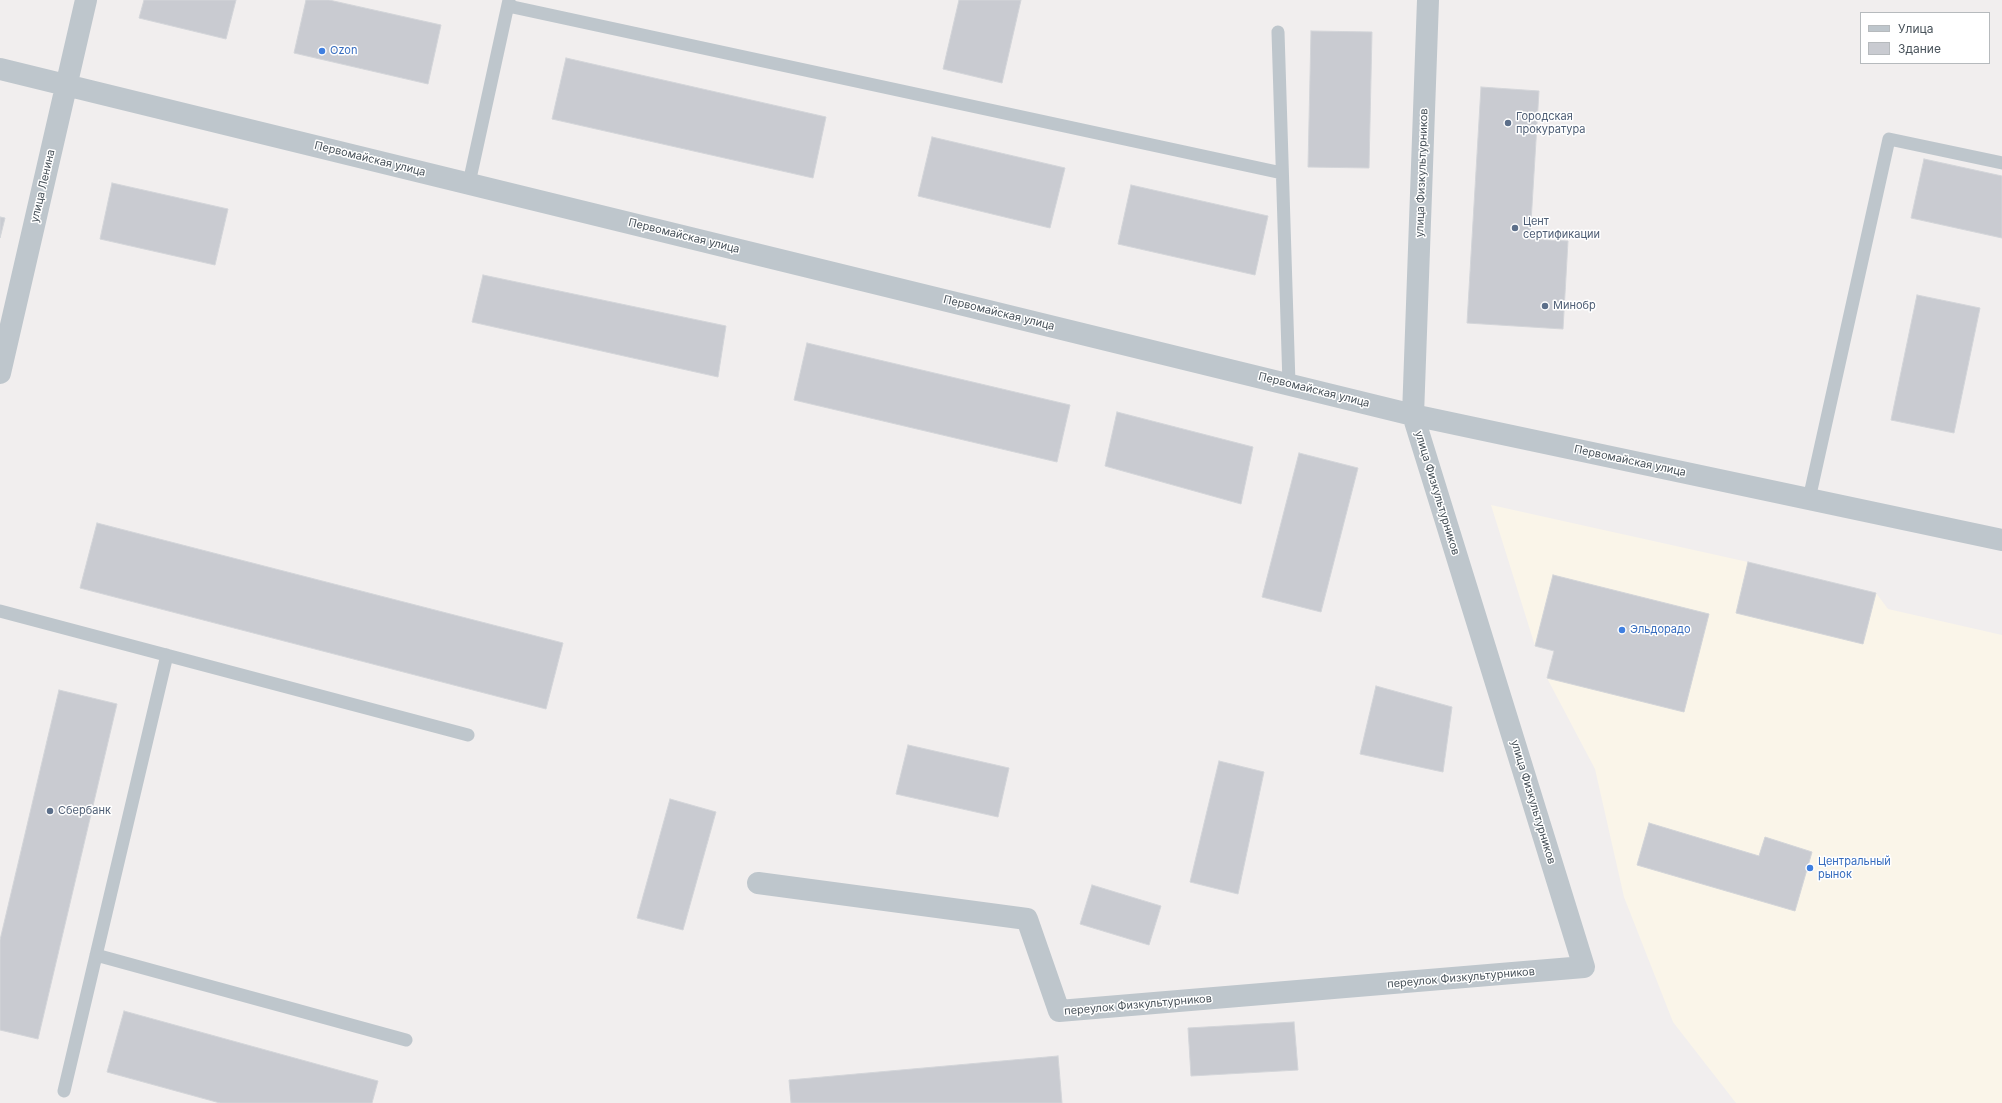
<!DOCTYPE html>
<html>
<head>
<meta charset="utf-8">
<style>
  body { margin:0 }
  #map { position:relative; width:2002px; height:1103px; overflow:hidden; background:#f1eeee; font-family:Inter,sans-serif }
  canvas { display:block }
  .legend { position:absolute; left:1860px; top:12px; width:130px; height:52px; box-sizing:border-box; background:#fff; border:1px solid #b6babd; margin:0; padding:5px 7px; list-style:none; font-size:12px; color:#48525a }
  .legend li { display:flex; align-items:center; gap:8px; height:20px }
  .legend b { width:20px; border:1px solid #b6babd }
</style>
</head>
<body>
<div id="map">
<canvas width="2002" height="1103"></canvas>
<ul class="legend">
<li><b style="height:5px;background:#bec6cc"></b>Улица</li>
<li><b style="height:11px;background:#c9cbd1"></b>Здание</li>
</ul>
</div>
<script>
const ctx = document.querySelector('canvas').getContext('2d');
ctx.lineJoin = 'round';
function fillPath(path, color) {
  ctx.fillStyle = color;
  ctx.fill(path, 'evenodd');
}
function poly(rows) {
  const path = new Path2D();
  for (const r of rows) {
    path.moveTo(r[0], r[1]);
    for (let i = 2; i < r.length; i += 2) path.lineTo(r[i], r[i + 1]);
  }
  return path;
}
function strokePath(path, color, width, dash) {
  ctx.strokeStyle = color;
  ctx.lineWidth = width;
  ctx.lineCap = dash ? 'butt' : 'round';
  ctx.setLineDash(dash || []);
  ctx.stroke(path);
}
function label(font, color, halo, rows, align = 'center') {
  ctx.font = font + ' Inter,sans-serif';
  ctx.lineWidth = 3;
  ctx.setLineDash([]);
  ctx.textBaseline = 'middle';
  ctx.strokeStyle = halo;
  ctx.fillStyle = color;
  for (const [text, x, y, turn = 0] of rows) {
    ctx.save();
    ctx.translate(x, y);
    ctx.rotate((+turn || 0) * Math.PI / 180);
    ctx.textAlign = isNaN(turn) ? turn : align;
    if (halo) ctx.strokeText(text, 0, 0);
    ctx.fillText(text, 0, 0);
    ctx.restore();
  }
}
fillPath(poly([
  [1491,505,1748,562,1876,593,1888,609,2002,635,2002,1103,1736,1103,1673,1022,1624,897,1595,769,1547,678,1554,651,1535,646]
]), '#faf5e9');
const building = poly([
  [144,0,236,0,226,39,139,18,144,0],
  [306,0,329,0,441,25,428,84,294,53,306,0],
  [959,0,1021,0,1002,83,943,69,959,0],
  [1311,31,1372,32,1369,168,1308,167,1311,31],
  [566,58,826,117,813,178,552,119,566,58],
  [1481,87,1539,91,1530,239,1568,241,1563,329,1467,323,1481,87],
  [932,137,1065,168,1050,228,918,196,932,137],
  [1924,159,2002,176,2002,238,1911,218,1924,159],
  [112,183,228,209,215,265,100,239,112,183],
  [1131,185,1268,216,1255,275,1118,244,1131,185],
  [0,217,5,218,0,238,0,217],
  [483,275,726,326,718,377,472,322,483,275],
  [1917,295,1980,308,1954,433,1891,420,1917,295],
  [807,343,1070,405,1057,462,794,400,807,343],
  [1117,412,1253,447,1241,504,1105,466,1117,412],
  [1299,453,1358,468,1321,612,1262,597,1299,453],
  [97,523,563,643,546,709,80,588,97,523],
  [1748,562,1876,593,1863,644,1736,613,1748,562],
  [1553,575,1709,614,1684,712,1547,678,1554,651,1535,646,1553,575],
  [1376,686,1452,707,1443,772,1360,754,1376,686],
  [59,690,117,704,38,1039,0,1030,0,940,59,690],
  [908,745,1009,768,998,817,896,794,908,745],
  [1219,761,1264,772,1238,894,1190,882,1219,761],
  [670,799,716,812,683,930,637,918,670,799],
  [1649,823,1759,856,1765,837,1812,852,1795,911,1637,865,1649,823],
  [1092,885,1161,906,1149,945,1080,924,1092,885],
  [124,1011,378,1081,372,1103,220,1103,107,1072,124,1011],
  [1294,1022,1298,1070,1191,1076,1188,1028,1294,1022],
  [1058,1056,1062,1103,791,1103,789,1080,1058,1056]
]);
fillPath(building, '#c9cbd1');
strokePath(building, '#d3d5d9', 1);
strokePath(poly([
  [508,6,1282,173],
  [1278,32,1289,384],
  [469,183,509,0],
  [1809,499,1889,139,2002,163],
  [0,611,468,735],
  [96,955,406,1040],
  [64,1091,167,655]
]), '#bec6cc', 13);
strokePath(poly([
  [0,69,1413,415,2002,540],
  [0,373,86,0],
  [758,883,1027,919,1059,1011,1584,967,1413,415,1428,0]
]), '#bec6cc', 22);
for (const [x, y, r, color] of [
  [322,51,4,"#3f7fe0"],
  [1508,123,4,"#5c6f8a"],
  [1515,228,4,"#5c6f8a"],
  [1545,306,4,"#5c6f8a"],
  [1622,630,4,"#3f7fe0"],
  [50,811,4,"#5c6f8a"],
  [1810,868,4,"#3f7fe0"]
]) {
  const dot = new Path2D();
  dot.arc(x, y, r, 0, 2 * Math.PI);
  ctx.fillStyle = color;
  ctx.fill(dot);
  strokePath(dot, '#fff', 1.5);
}
label('11px', '#366cbe', '#fff', [
  ["Ozon",330,51],
  ["Эльдорадо",1630,630],
  ["Центральный",1818,862],
  ["рынок",1818,875]
], 'left');
label('11px', '#4e5e75', '#fff', [
  ["Городская",1516,117],
  ["прокуратура",1516,130],
  ["Цент",1523,222],
  ["сертификации",1523,235],
  ["Минобр",1553,306],
  ["Сбербанк",58,811]
], 'left');
label('11px', '#48525a', '#fff', [
  ["Первомайская улица",370,159,14],
  ["улица Физкультурников",1422,173,-88],
  ["улица Ленина",43,186,-77],
  ["Первомайская улица",684,236,14],
  ["Первомайская улица",999,313,14],
  ["Первомайская улица",1314,390,14],
  ["Первомайская улица",1630,461,12],
  ["улица Физкультурников",1437,493,73],
  ["улица Физкультурников",1533,802,73],
  ["переулок Физкультурников",1461,978,-5],
  ["переулок Физкультурников",1138,1005,-5]
]);
</script>
</body>
</html>
